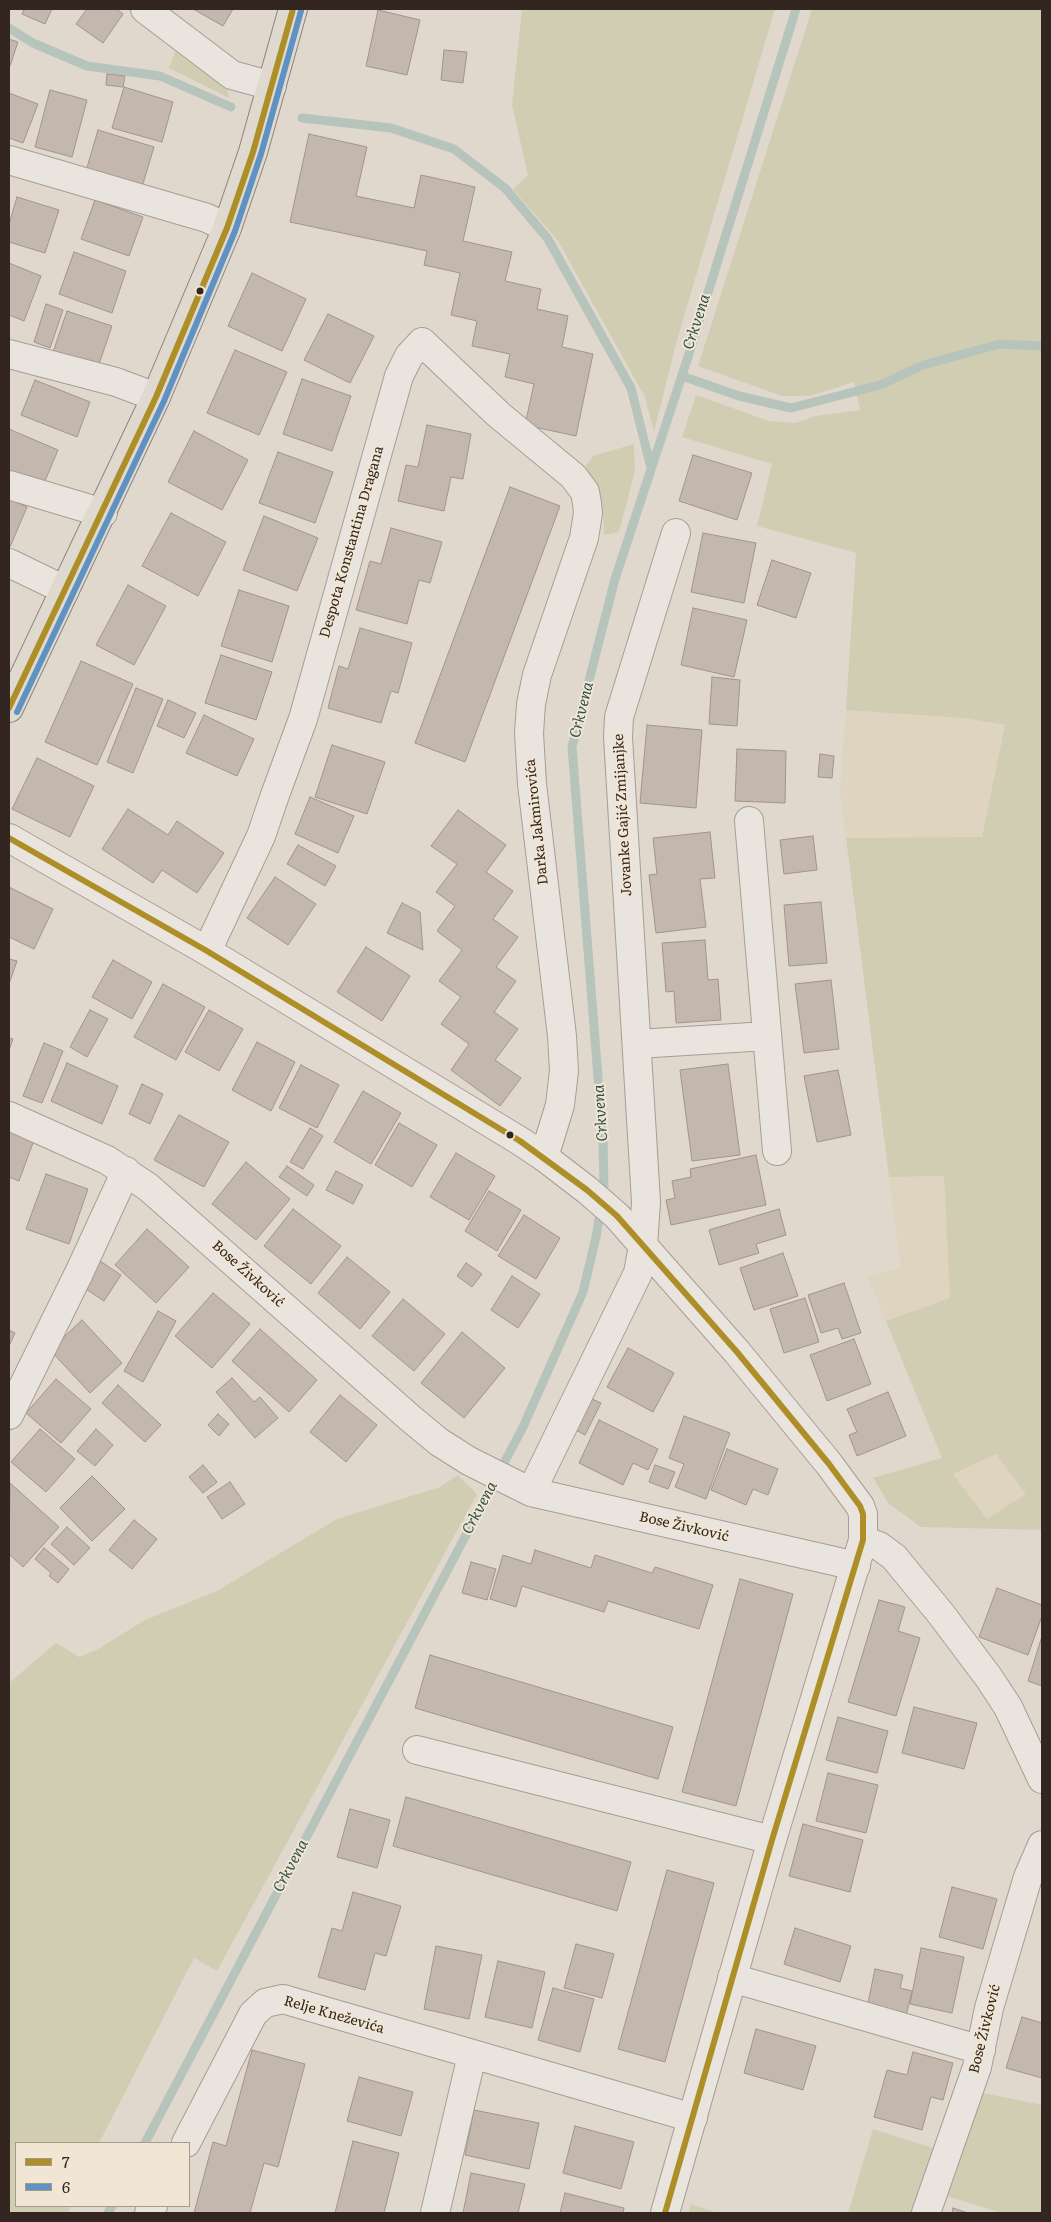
<!DOCTYPE html>
<html>
<head>
<meta charset="utf-8">
<style>
  body { margin:0 }
  #map { position:relative; width:1051px; height:2222px; overflow:hidden; background:#e0d8cd; font-family:Literata,serif }
  canvas { display:block }
  .frame { position:absolute; inset:0; border:10px solid #332620; pointer-events:none }
  .legend { position:absolute; left:15px; top:2142px; width:175px; height:65px; box-sizing:border-box; background:#f1e5d4; border:1px solid #a5998c; margin:0; padding:6px 9px; list-style:none; font-size:15px; color:#332620 }
  .legend li { display:flex; align-items:center; gap:10px; height:25px }
  .legend b { width:25px; border:1px solid #a5998c }
</style>
</head>
<body>
<div id="map">
<canvas width="1051" height="2222"></canvas>
<div class="frame"></div>
<ul class="legend">
<li><b style="height:6px;background:#ad8e27"></b>7</li>
<li><b style="height:6px;background:#5e92c3"></b>6</li>
</ul>
</div>
<script>
const ctx = document.querySelector('canvas').getContext('2d');
ctx.lineJoin = 'round';
function fillPath(path, color) {
  ctx.fillStyle = color;
  ctx.fill(path, 'evenodd');
}
function poly(rows) {
  const path = new Path2D();
  for (const r of rows) {
    path.moveTo(r[0], r[1]);
    for (let i = 2; i < r.length; i += 2) path.lineTo(r[i], r[i + 1]);
  }
  return path;
}
function strokePath(path, color, width, dash) {
  ctx.strokeStyle = color;
  ctx.lineWidth = width;
  ctx.lineCap = dash ? 'butt' : 'round';
  ctx.setLineDash(dash || []);
  ctx.stroke(path);
}
function label(font, color, halo, rows, align = 'center') {
  ctx.font = font + ' Literata,serif';
  ctx.lineWidth = 4;
  ctx.setLineDash([]);
  ctx.textBaseline = 'middle';
  ctx.strokeStyle = halo;
  ctx.fillStyle = color;
  for (const [text, x, y, turn = 0] of rows) {
    ctx.save();
    ctx.translate(x, y);
    ctx.rotate((+turn || 0) * Math.PI / 180);
    ctx.textAlign = isNaN(turn) ? turn : align;
    if (halo) ctx.strokeText(text, 0, 0);
    ctx.fillText(text, 0, 0);
    ctx.restore();
  }
}
fillPath(poly([
  [846,710,963,718,1005,725,982,837,846,838,840,790],
  [944,1176,950,1298,886,1321,868,1277,901,1268,889,1177],
  [996,1454,1027,1494,987,1519,953,1474]
]), '#ded4bf');
fillPath(poly([
  [522,9,775,9,677,340,654,432,645,397,558,241,513,189,528,175,512,105],
  [812,9,1042,9,1042,1530,921,1527,889,1504,873,1478,942,1458,886,1321,950,1298,944,1176,889,1177,846,838,982,837,1005,725,963,718,846,710,856,553,757,526,772,464,682,437,696,395,769,421,796,423,815,416,860,410,854,382,810,396,782,396,698,366],
  [996,1454,1026,1494,987,1519,953,1474],
  [176,50,227,87,229,98,169,68],
  [634,444,635,471,619,532,604,535,603,514,599,500,581,472,593,456],
  [458,1475,477,1494,217,1971,194,1958,99,2143,16,2143,16,2206,71,2206,68,2213,9,2213,9,1683,56,1643,79,1657,98,1649,145,1620,217,1591,337,1519,440,1487],
  [983,2093,1042,2105,1042,2213,1001,2213,944,2195],
  [873,2129,939,2150,914,2213,848,2213],
  [691,2204,718,2213,688,2213]
]), '#d1cdb2');
strokePath(poly([
  [9,28,33,43,87,66,160,76,231,107],
  [302,118,391,128,454,149,506,189,548,239,631,388,651,468],
  [682,376,739,396,791,408,880,385,923,365,1000,344,1042,346],
  [145,2143,523,1427,583,1292,596,1237,604,1190,603,1141,572,747,615,579,688,357,796,9],
  [108,2213,112,2206]
]), '#b7c4bb', 9);
const building = poly([
  [24,9,52,9,45,24,22,14,24,9],
  [87,9,116,9,123,14,103,43,76,24,87,9],
  [193,9,233,9,223,26,193,9],
  [378,10,420,20,407,75,366,66,378,10],
  [9,39,18,42,10,66,9,66,9,39],
  [444,50,467,52,463,83,441,80,444,50],
  [107,74,125,76,123,87,106,85,107,74],
  [124,87,173,102,162,142,112,128,124,87],
  [50,90,87,100,72,157,35,147,50,90],
  [9,93,38,104,23,143,9,138,9,93],
  [98,130,154,147,142,187,86,171,98,130],
  [309,134,367,147,356,196,414,208,421,175,475,187,463,241,512,252,505,281,541,289,537,309,568,316,562,347,593,354,576,436,525,425,534,384,505,377,510,354,472,346,477,321,451,315,460,273,424,265,427,251,290,222,309,134],
  [17,197,59,210,45,253,9,242,9,224,17,197],
  [95,200,143,217,129,256,81,239,95,200],
  [74,252,126,271,112,313,59,294,74,252],
  [9,263,41,276,24,321,9,315,9,263],
  [252,273,306,299,282,351,228,326,252,273],
  [46,304,63,310,50,348,34,342,46,304],
  [67,311,112,326,98,367,53,352,67,311],
  [328,314,374,336,350,383,304,360,328,314],
  [235,350,287,372,259,435,207,413,235,350],
  [302,379,351,396,332,451,283,434,302,379],
  [35,380,90,402,77,437,21,415,35,380],
  [427,425,471,434,463,479,451,477,444,511,398,501,406,465,418,467,427,425],
  [9,429,58,450,42,488,9,473,9,429],
  [194,431,248,460,222,510,168,482,194,431],
  [278,452,333,472,315,523,259,503,278,452],
  [693,455,752,473,737,520,679,501,693,455],
  [510,487,560,506,465,762,415,743,510,487],
  [9,499,27,507,10,547,9,546,9,499],
  [171,513,226,542,198,596,142,566,171,513],
  [264,516,318,538,297,591,243,570,264,516],
  [391,528,442,542,430,583,419,580,407,624,356,610,370,561,381,564,391,528],
  [703,533,756,543,744,603,691,592,703,533],
  [772,560,811,573,796,618,757,605,772,560],
  [128,585,166,606,134,665,96,645,128,585],
  [239,590,289,606,272,662,221,646,239,590],
  [693,608,747,620,734,677,681,665,693,608],
  [360,628,412,643,398,693,391,691,381,723,328,708,339,666,348,669,360,628],
  [221,655,272,672,256,720,205,703,221,655],
  [81,661,133,684,97,765,45,742,81,661],
  [712,677,740,680,737,726,709,724,712,677],
  [136,688,163,699,133,773,107,762,136,688],
  [168,700,196,713,184,738,157,726,168,700],
  [204,715,254,739,237,776,186,753,204,715],
  [647,725,702,730,696,808,640,803,647,725],
  [332,745,385,762,367,814,315,797,332,745],
  [737,749,786,751,785,803,735,801,737,749],
  [820,754,834,756,832,778,818,777,820,754],
  [37,758,94,786,70,837,12,809,37,758],
  [310,797,354,816,338,853,295,834,310,797],
  [128,809,168,835,177,821,224,853,197,893,162,870,153,883,102,849,128,809],
  [458,810,506,845,486,872,513,891,493,919,518,937,496,967,516,981,494,1012,518,1029,495,1060,521,1078,500,1106,451,1070,469,1044,441,1024,461,997,439,981,462,950,437,931,455,906,436,892,457,864,431,846,458,810],
  [710,832,715,878,700,879,706,927,656,933,649,875,657,874,653,838,710,832],
  [813,836,817,870,784,874,780,840,813,836],
  [298,845,336,866,325,886,287,864,298,845],
  [275,877,316,904,288,945,247,918,275,877],
  [9,887,53,909,34,949,9,937,9,887],
  [821,902,827,963,789,966,784,905,821,902],
  [402,903,420,912,423,950,387,933,402,903],
  [705,940,708,980,718,979,721,1020,676,1023,674,991,666,992,662,943,705,940],
  [366,947,410,976,382,1021,337,992,366,947],
  [9,959,17,961,9,984,9,959],
  [113,960,152,982,132,1019,92,997,113,960],
  [831,980,839,1049,804,1053,795,984,831,980],
  [163,984,205,1007,176,1060,134,1037,163,984],
  [90,1010,108,1019,87,1057,70,1047,90,1010],
  [209,1010,243,1029,219,1071,185,1052,209,1010],
  [9,1038,13,1039,9,1050,9,1038],
  [257,1042,295,1062,271,1111,232,1090,257,1042],
  [44,1043,63,1051,42,1103,23,1096,44,1043],
  [67,1063,118,1086,102,1124,51,1101,67,1063],
  [728,1064,740,1155,692,1161,680,1070,728,1064],
  [301,1065,339,1085,317,1128,279,1108,301,1065],
  [838,1070,851,1135,817,1142,804,1076,838,1070],
  [142,1084,163,1094,150,1124,129,1114,142,1084],
  [363,1091,401,1113,371,1164,334,1142,363,1091],
  [179,1115,229,1142,204,1187,154,1160,179,1115],
  [399,1123,437,1145,412,1187,375,1165,399,1123],
  [310,1128,323,1136,303,1169,290,1162,310,1128],
  [9,1131,34,1140,19,1181,9,1177,9,1131],
  [456,1153,495,1176,469,1220,430,1197,456,1153],
  [756,1155,766,1205,671,1225,666,1200,675,1198,672,1181,691,1177,690,1169,756,1155],
  [246,1162,290,1199,256,1240,212,1204,246,1162],
  [287,1166,314,1185,307,1196,279,1177,287,1166],
  [336,1171,363,1185,353,1204,326,1190,336,1171],
  [46,1174,88,1189,69,1244,26,1229,46,1174],
  [489,1191,521,1210,497,1251,465,1231,489,1191],
  [293,1209,341,1246,311,1284,264,1246,293,1209],
  [779,1209,786,1235,756,1244,759,1253,719,1265,709,1230,779,1209],
  [524,1215,560,1238,536,1279,498,1256,524,1215],
  [147,1229,189,1267,156,1303,115,1265,147,1229],
  [783,1253,798,1296,754,1310,740,1268,783,1253],
  [347,1257,390,1292,360,1329,318,1293,347,1257],
  [100,1261,121,1275,104,1301,83,1287,100,1261],
  [466,1263,482,1274,472,1287,457,1276,466,1263],
  [512,1276,540,1294,518,1328,491,1310,512,1276],
  [844,1283,861,1333,842,1339,838,1328,821,1333,808,1295,844,1283],
  [213,1293,250,1324,212,1368,175,1336,213,1293],
  [805,1298,819,1342,784,1353,770,1309,805,1298],
  [403,1299,445,1334,414,1371,372,1336,403,1299],
  [158,1311,176,1321,143,1382,124,1371,158,1311],
  [82,1320,122,1363,90,1393,50,1350,82,1320],
  [260,1329,317,1380,289,1412,232,1361,260,1329],
  [9,1330,15,1333,9,1346,9,1330],
  [462,1332,505,1368,464,1418,421,1383,462,1332],
  [854,1339,871,1384,827,1401,810,1355,854,1339],
  [628,1348,674,1373,653,1412,607,1387,628,1348],
  [232,1378,254,1402,260,1397,278,1418,255,1438,216,1392,232,1378],
  [56,1379,91,1409,61,1443,26,1413,56,1379],
  [118,1385,161,1425,145,1442,102,1403,118,1385],
  [888,1392,906,1436,857,1456,849,1435,857,1432,847,1409,888,1392],
  [340,1395,377,1425,346,1462,310,1432,340,1395],
  [590,1398,601,1403,585,1435,574,1429,590,1398],
  [218,1414,229,1424,219,1436,208,1425,218,1414],
  [684,1416,730,1433,706,1499,675,1487,684,1464,669,1458,684,1416],
  [599,1420,658,1449,648,1470,633,1463,623,1485,579,1463,599,1420],
  [40,1429,75,1459,46,1492,11,1462,40,1429],
  [96,1429,113,1445,95,1466,77,1451,96,1429],
  [727,1449,778,1469,768,1495,753,1489,746,1505,711,1490,727,1449],
  [203,1465,217,1482,203,1493,189,1477,203,1465],
  [655,1465,675,1472,668,1489,649,1482,655,1465],
  [92,1476,125,1509,92,1541,60,1508,92,1476],
  [230,1482,245,1504,222,1519,207,1497,230,1482],
  [10,1483,59,1527,23,1567,9,1554,10,1483],
  [134,1520,157,1539,132,1569,109,1550,134,1520],
  [67,1527,90,1548,74,1565,51,1544,67,1527],
  [44,1548,69,1569,58,1583,49,1576,51,1573,35,1559,44,1548],
  [535,1550,591,1568,595,1555,652,1573,655,1567,713,1585,699,1629,608,1601,604,1612,522,1586,516,1607,490,1599,503,1555,531,1564,535,1550],
  [471,1562,496,1569,487,1600,462,1593,471,1562],
  [740,1579,793,1594,736,1806,682,1792,740,1579],
  [997,1588,1042,1605,1042,1616,1028,1655,979,1637,997,1588],
  [879,1600,905,1607,898,1631,920,1638,896,1716,848,1702,879,1600],
  [1042,1636,1042,1686,1028,1681,1042,1636],
  [430,1655,673,1727,658,1779,415,1708,430,1655],
  [914,1707,977,1723,964,1769,902,1753,914,1707],
  [838,1717,888,1731,877,1773,826,1760,838,1717],
  [828,1773,878,1785,866,1833,816,1821,828,1773],
  [406,1797,631,1862,617,1911,393,1846,406,1797],
  [350,1809,390,1820,377,1868,337,1857,350,1809],
  [803,1824,863,1840,850,1892,789,1876,803,1824],
  [667,1870,714,1883,665,2062,618,2049,667,1870],
  [952,1887,997,1899,983,1949,939,1937,952,1887],
  [353,1892,401,1906,386,1956,375,1953,365,1990,318,1977,332,1928,342,1931,353,1892],
  [795,1928,851,1946,840,1982,784,1964,795,1928],
  [576,1944,614,1954,602,1998,564,1988,576,1944],
  [436,1946,482,1955,469,2019,424,2009,436,1946],
  [921,1948,964,1957,952,2013,910,2004,921,1948],
  [498,1961,545,1972,532,2028,485,2017,498,1961],
  [875,1969,903,1975,900,1988,912,1991,906,2016,867,2008,875,1969],
  [553,1988,594,1999,580,2052,538,2040,553,1988],
  [1022,2017,1042,2023,1042,2078,1006,2068,1022,2017],
  [756,2029,816,2046,803,2090,744,2073,756,2029],
  [252,2050,305,2064,278,2167,264,2163,250,2213,194,2213,213,2142,226,2146,252,2050],
  [913,2052,953,2063,943,2100,931,2097,922,2130,874,2117,887,2070,907,2075,913,2052],
  [359,2077,413,2092,401,2136,347,2121,359,2077],
  [474,2110,539,2123,529,2169,465,2155,474,2110],
  [575,2126,634,2142,621,2189,563,2173,575,2126],
  [353,2141,399,2153,384,2213,335,2213,353,2141],
  [471,2173,525,2184,518,2213,463,2213,471,2173],
  [565,2193,624,2208,623,2213,560,2213,565,2193],
  [953,2208,968,2213,952,2213,953,2208]
]);
fillPath(building, '#c4b7ae');
strokePath(building, '#a0948d', 1);
const minor = poly([
  [145,9,232,75,272,86],
  [9,160,207,218,227,228],
  [9,354,116,382,156,397],
  [9,485,103,513],
  [9,563,65,590],
  [749,821,777,1151],
  [207,951,261,836,275,795,303,719,399,376,409,356,422,342,499,415,573,476,585,492,587,503,588,513,584,538,537,675,531,704,529,733,532,784,562,1036,564,1071,560,1105,544,1157],
  [637,1044,767,1036],
  [9,1116,107,1160,148,1187,410,1418,439,1442,469,1461,531,1492,856,1566],
  [9,1415,79,1273,126,1171],
  [531,1492,638,1273,643,1246,646,1202,618,737,619,717,676,533],
  [863,1540,879,1546,894,1557,941,1614,989,1678,1008,1707,1042,1779],
  [417,1750,772,1840],
  [732,1978,981,2050],
  [186,2143,253,2014,265,2003,283,1999,693,2118],
  [149,2213,153,2206],
  [435,2213,472,2055],
  [926,2213,977,2067,989,2008,1028,1877,1042,1845]
]);
const tertiary = poly([
  [9,838,207,951,520,1141,544,1157,587,1190,617,1216,737,1352,829,1464,860,1506,863,1514,863,1540,772,1840,665,2213]
]);
const primary = poly([
  [9,708,156,397,227,228,253,152,293,9]
]);
strokePath(minor, '#a69e96', 30);
strokePath(tertiary, '#a69e96', 30);
strokePath(primary, '#8b837d', 30);
strokePath(minor, '#e9e4dd', 28);
strokePath(tertiary, '#e9e4dd', 28);
strokePath(primary, '#e0d9d0', 28);
strokePath(poly([
  [9,708,156,397,227,228,253,152,293,9],
  [9,838,207,951,520,1141,587,1190,617,1216,737,1352,829,1464,860,1506,863,1514,863,1540,772,1840,665,2213]
]), '#ad8e27', 6);
strokePath(poly([
  [17,712,164,401,235,231,261,154,301,11]
]), '#5e92c3', 6);
for (const [x, y, r, color] of [
  [200,291,4.5,"#332620"],
  [510,1135,4.5,"#332620"]
]) {
  const dot = new Path2D();
  dot.arc(x, y, r, 0, 2 * Math.PI);
  ctx.fillStyle = color;
  ctx.fill(dot);
  strokePath(dot, '#f1e5d4', 2);
}
label('14px', '#332620', '#f1e5d4', [
  ["Despota Konstantina Dragana",352,542,-74],
  ["Jovanke Gajić Zmijanjke",623,815,-93],
  ["Darka Jakmirovića",537,822,-96],
  ["Bose Živković",248,1274,42],
  ["Bose Živković",684,1527,13],
  ["Relje Kneževića",334,2015,16],
  ["Bose Živković",985,2029,-76]
]);
label('italic 15px', '#31514b', '#f1e5d4', [
  ["Crkvena",697,322,-72],
  ["Crkvena",582,710,-76],
  ["Crkvena",601,1113,-94],
  ["Crkvena",480,1508,-62],
  ["Crkvena",291,1866,-62]
]);
</script>
</body>
</html>
